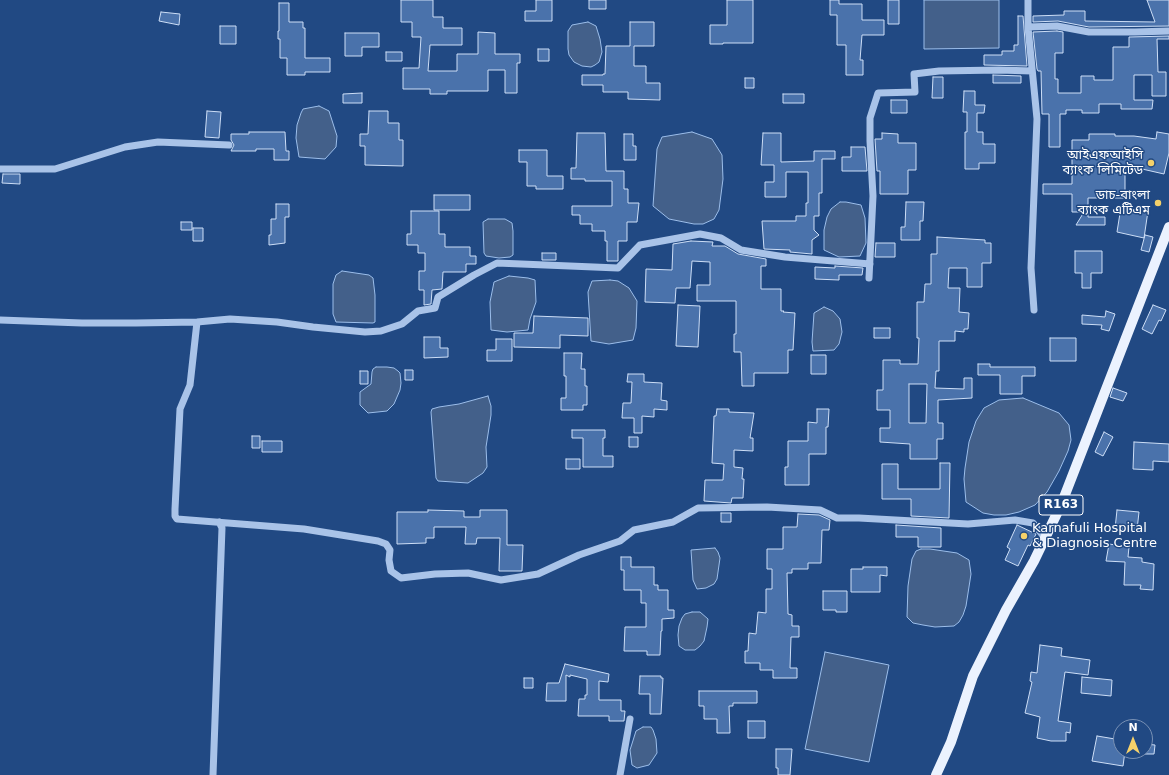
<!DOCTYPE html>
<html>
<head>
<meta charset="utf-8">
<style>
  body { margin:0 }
  #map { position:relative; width:1169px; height:775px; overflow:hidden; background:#214983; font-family:"DejaVu Sans",sans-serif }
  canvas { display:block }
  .north { position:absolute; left:1113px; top:719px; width:40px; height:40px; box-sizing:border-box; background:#214983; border:1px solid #7a92b5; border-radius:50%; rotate:0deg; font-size:11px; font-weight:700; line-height:16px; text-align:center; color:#fff }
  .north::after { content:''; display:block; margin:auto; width:14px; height:18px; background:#f5d16a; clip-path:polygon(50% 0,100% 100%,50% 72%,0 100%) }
</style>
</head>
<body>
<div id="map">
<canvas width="1169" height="775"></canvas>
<div class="north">N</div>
</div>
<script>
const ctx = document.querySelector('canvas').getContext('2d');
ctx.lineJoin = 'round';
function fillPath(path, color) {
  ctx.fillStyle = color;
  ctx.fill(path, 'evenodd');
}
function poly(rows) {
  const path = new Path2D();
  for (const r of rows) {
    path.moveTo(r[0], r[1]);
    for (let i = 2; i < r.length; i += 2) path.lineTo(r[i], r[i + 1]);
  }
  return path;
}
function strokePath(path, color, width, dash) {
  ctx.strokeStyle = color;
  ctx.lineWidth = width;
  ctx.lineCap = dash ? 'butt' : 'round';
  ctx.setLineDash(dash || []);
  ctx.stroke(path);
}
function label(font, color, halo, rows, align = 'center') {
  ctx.font = font + ' "DejaVu Sans","Noto Sans Bengali",sans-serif';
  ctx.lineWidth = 3;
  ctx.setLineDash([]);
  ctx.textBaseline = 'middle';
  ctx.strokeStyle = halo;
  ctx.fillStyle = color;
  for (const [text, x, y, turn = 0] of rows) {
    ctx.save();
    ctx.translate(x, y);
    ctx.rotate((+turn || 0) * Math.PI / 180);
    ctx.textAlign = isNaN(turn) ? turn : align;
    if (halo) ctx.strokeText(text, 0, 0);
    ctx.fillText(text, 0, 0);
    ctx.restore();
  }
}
const water = poly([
  [924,0,999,0,999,48,924,49,924,0],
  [588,22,596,26,600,39,602,52,599,62,595,65,591,67,582,66,574,62,569,55,568,49,568,31,572,25,588,22],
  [319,106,329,111,337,136,336,147,325,159,299,157,296,138,297,125,301,113,303,109,319,106],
  [692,132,712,139,722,155,723,179,719,210,714,219,703,224,694,224,669,219,653,206,657,149,662,137,692,132],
  [840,202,846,202,861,205,865,218,866,243,860,256,839,257,824,250,824,230,827,217,831,209,840,202],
  [488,219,505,219,512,223,513,231,513,255,510,257,499,258,486,256,484,253,483,222,488,219],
  [342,271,369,275,373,278,375,295,375,322,373,323,336,322,333,314,333,284,336,275,342,271],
  [509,276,528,278,535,280,536,302,530,319,528,330,507,332,491,330,490,302,494,282,509,276],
  [610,280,618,281,629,288,637,301,636,328,633,340,609,344,591,341,588,292,592,281,610,280],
  [824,307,833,311,840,319,842,332,839,344,834,350,813,351,812,342,814,313,824,307],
  [376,367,387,367,394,368,398,371,400,373,401,383,400,390,394,404,387,411,368,413,360,405,360,392,371,384,372,372,373,369,376,367],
  [488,396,491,406,491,415,486,447,487,467,483,473,468,483,438,481,436,478,431,412,432,409,439,407,459,404,488,396],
  [1023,398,1059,413,1069,425,1071,440,1068,451,1059,471,1047,492,1035,505,1019,512,1006,515,994,515,983,513,966,502,964,479,965,468,969,442,976,421,984,408,999,400,1023,398],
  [715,548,718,552,720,558,717,579,714,584,706,588,697,589,693,580,691,550,715,548],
  [921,549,930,549,957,553,969,560,971,574,966,606,963,615,959,622,954,626,935,627,923,625,913,623,907,617,908,586,912,559,916,551,921,549],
  [692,612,700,612,708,619,707,627,704,641,700,646,695,650,685,650,679,646,678,635,679,626,682,618,685,614,692,612],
  [825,652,889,665,869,762,805,749,825,652],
  [643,727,651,727,653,730,656,739,657,753,649,765,637,768,632,765,630,750,636,731,643,727]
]);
fillPath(water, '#43608a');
strokePath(water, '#9cbeea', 1);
const building = poly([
  [401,0,433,0,433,17,443,17,443,28,462,28,462,45,430,45,428,71,457,71,457,54,478,54,478,32,495,33,495,54,520,54,520,63,517,63,517,93,505,93,505,70,488,70,488,91,447,91,447,94,430,94,430,89,403,89,403,68,419,68,421,37,412,37,412,22,401,22,401,0],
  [536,0,552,0,552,21,525,21,525,11,536,11,536,0],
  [589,0,606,0,606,9,589,9,589,0],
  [727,0,753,0,753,43,723,43,723,44,710,44,710,25,727,25,727,0],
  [830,0,839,0,839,4,862,4,862,20,884,20,884,35,862,35,860,60,863,60,863,75,846,75,846,45,837,45,837,15,830,15,830,0],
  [888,0,899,0,899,24,888,24,888,0],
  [1147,0,1169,0,1169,26,1089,27,1058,21,1033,22,1033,16,1064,15,1064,11,1085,11,1085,21,1155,22,1147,0],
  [279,3,289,3,289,22,303,22,303,28,305,28,305,58,330,58,330,72,305,72,305,75,287,75,287,58,280,58,280,39,278,39,278,31,279,31,279,3],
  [161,12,180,14,179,25,159,21,161,12],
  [1018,16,1023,16,1027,66,984,65,984,55,1002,55,1002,51,1014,51,1014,45,1018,45,1018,16],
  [630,22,654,22,654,46,634,46,634,66,646,66,646,83,660,83,660,100,628,99,628,92,603,92,603,85,582,85,582,75,603,75,603,74,605,74,606,46,630,46,630,22],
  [220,26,236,26,236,44,220,44,220,26],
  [1057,31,1063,32,1063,53,1055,53,1055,79,1058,79,1058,93,1081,93,1081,76,1094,76,1094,80,1113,80,1113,47,1129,47,1129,37,1169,36,1169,39,1157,39,1158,72,1166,72,1166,96,1152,96,1152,75,1134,75,1134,100,1153,100,1152,109,1121,109,1121,104,1099,104,1099,113,1082,113,1082,110,1066,110,1066,114,1060,114,1060,147,1049,147,1049,114,1042,114,1041,71,1038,71,1037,69,1033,32,1057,31],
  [345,33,379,33,379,47,362,47,362,56,345,56,345,33],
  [538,49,549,49,549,61,538,61,538,49],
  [386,52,402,52,402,61,386,61,386,52],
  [993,75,1021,76,1021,83,993,83,993,75],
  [933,77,943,77,943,98,932,98,933,77],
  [745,78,754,78,754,88,745,88,745,78],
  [964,91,975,91,975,105,985,105,984,113,977,113,977,132,983,132,983,144,995,144,995,163,979,163,979,169,965,169,965,132,967,132,967,112,963,112,964,91],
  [362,93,362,103,343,103,343,94,362,93],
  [783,94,804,94,804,103,783,103,783,94],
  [891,100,907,100,907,113,891,113,891,100],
  [207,111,221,112,219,138,205,137,207,111],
  [369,111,388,111,388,123,399,123,399,140,403,140,403,166,365,165,365,146,360,146,360,134,368,134,369,111],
  [249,132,285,132,286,151,289,151,289,160,274,160,274,149,256,149,256,151,231,151,234,145,231,140,231,134,249,134,249,132],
  [1157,132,1169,134,1169,153,1164,174,1129,166,1129,168,1125,168,1125,198,1088,198,1088,217,1105,217,1105,225,1076,225,1084,212,1072,212,1072,194,1043,194,1043,184,1072,184,1072,140,1089,140,1089,134,1115,134,1115,136,1134,136,1156,139,1157,132],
  [577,133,605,133,606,171,624,171,624,189,628,189,628,203,639,203,637,222,627,222,627,241,618,241,618,261,607,261,607,241,605,241,605,231,592,231,592,224,580,224,580,215,572,215,572,206,612,206,612,181,585,181,585,179,571,179,571,168,576,168,577,133],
  [763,133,781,133,781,162,814,161,814,151,835,151,835,159,822,159,822,193,819,193,819,216,814,216,814,230,819,235,812,240,812,254,790,252,790,250,764,249,762,221,796,221,796,216,806,216,806,203,808,203,808,172,786,172,786,197,765,197,765,182,774,182,774,165,761,165,763,133],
  [882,133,898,134,898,143,916,143,916,170,908,170,908,194,880,194,880,171,877,171,875,139,882,139,882,133],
  [624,134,633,134,633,146,636,146,636,160,624,160,624,134],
  [851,147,865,147,867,171,842,171,842,157,851,157,851,147],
  [519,150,547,150,547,176,563,176,563,189,536,189,536,186,527,186,527,162,519,162,519,150],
  [3,174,20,174,20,184,2,183,3,174],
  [434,195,470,195,470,210,434,210,434,195],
  [906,202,924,202,923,221,920,221,920,240,901,240,901,227,905,227,906,202],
  [276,204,289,204,289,217,285,217,285,243,269,245,269,235,271,235,271,219,276,219,276,204],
  [1121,207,1148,211,1144,238,1117,232,1121,207],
  [411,211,439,211,439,234,445,234,445,247,470,247,470,256,476,256,476,264,466,264,466,272,443,272,442,289,432,290,431,304,424,305,424,290,419,290,419,271,425,271,425,253,418,253,418,245,407,245,407,234,411,234,411,211],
  [181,222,192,222,192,230,181,230,181,222],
  [193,228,203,228,203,241,193,241,193,228],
  [1145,235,1153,237,1149,252,1141,250,1145,235],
  [937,237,985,240,985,243,991,243,991,263,982,263,982,287,967,287,967,268,949,268,948,288,960,288,959,312,969,313,968,329,964,329,964,332,955,331,955,341,939,341,939,371,936,371,935,388,964,389,964,378,972,378,972,398,938,400,938,423,943,423,943,439,937,439,937,459,910,459,910,444,880,442,880,428,890,428,890,410,877,410,877,390,883,390,883,360,900,360,900,364,918,364,919,338,917,338,917,302,924,302,925,284,931,284,931,254,937,254,937,237],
  [909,384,927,384,926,423,909,423,909,384],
  [691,241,713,242,712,246,725,246,738,254,766,259,766,266,761,266,761,289,781,289,781,311,784,311,783,312,795,313,793,350,788,350,788,373,754,373,754,386,742,386,741,352,734,352,734,334,736,334,736,301,697,301,697,285,710,285,710,262,692,261,690,288,676,288,675,303,645,302,646,269,672,270,673,244,691,241],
  [876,243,895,243,895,257,875,257,876,243],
  [1075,251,1102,251,1102,273,1091,273,1091,288,1082,288,1082,273,1075,273,1075,251],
  [542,253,556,253,556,260,542,260,542,253],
  [835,266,863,268,862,275,839,275,839,280,815,279,815,267,835,268,835,266],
  [678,305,700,306,698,347,676,346,678,305],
  [1153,305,1166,310,1161,321,1159,320,1152,334,1142,329,1153,305],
  [1106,311,1115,314,1109,331,1101,329,1102,325,1082,324,1082,315,1105,317,1106,311],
  [534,316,588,318,588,336,560,335,560,348,514,347,514,333,533,333,534,316],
  [874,328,890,328,890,338,874,338,874,328],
  [424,337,440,337,440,348,448,348,448,357,424,358,424,337],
  [1050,338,1076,338,1076,361,1050,361,1050,338],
  [496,339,512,339,512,361,487,361,487,350,496,350,496,339],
  [564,353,582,353,581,369,585,369,585,386,587,386,587,405,583,405,583,410,561,410,561,398,566,398,566,376,564,376,564,353],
  [811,355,826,355,826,374,811,374,811,355],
  [978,364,990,364,990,367,1035,367,1035,376,1022,376,1022,394,1000,394,1000,375,978,375,978,364],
  [405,370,413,370,413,380,405,380,405,370],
  [360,371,368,371,368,384,360,384,360,371],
  [628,374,644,374,644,382,662,383,661,400,667,401,667,410,654,409,654,417,642,416,642,433,634,433,634,418,622,418,623,403,631,403,632,382,627,382,628,374],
  [1113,388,1127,393,1123,401,1110,397,1113,388],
  [717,409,729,409,729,412,754,413,750,438,753,438,753,451,734,450,734,467,743,468,742,479,744,479,743,498,732,498,731,503,704,501,705,480,723,480,724,464,712,463,714,416,716,416,717,409],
  [817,409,829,409,828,427,826,427,826,454,809,454,809,485,785,485,785,467,788,467,788,441,808,441,808,422,817,423,817,409],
  [572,430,605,430,605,438,603,438,603,456,613,456,613,467,583,467,583,438,572,438,572,430],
  [1104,432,1113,437,1103,456,1095,452,1104,432],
  [252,436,260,436,260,448,252,448,252,436],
  [629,437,638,437,638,447,629,447,629,437],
  [262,441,282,441,282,452,262,452,262,441],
  [1134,442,1169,444,1169,462,1153,461,1153,470,1133,469,1134,442],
  [566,459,580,459,580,469,566,469,566,459],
  [940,463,950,463,949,518,911,516,911,499,882,499,882,464,898,464,898,489,940,489,940,463],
  [428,510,464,511,464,517,480,517,480,510,507,510,507,545,523,545,522,571,499,571,500,538,477,538,476,544,465,544,466,527,434,527,434,538,426,538,426,543,397,544,397,512,428,512,428,510],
  [1117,510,1139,512,1137,530,1115,529,1117,510],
  [721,513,731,513,731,522,721,522,721,513],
  [798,514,819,515,830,520,829,530,822,530,821,563,808,563,808,569,792,569,792,573,787,573,788,614,792,615,792,626,799,626,799,637,791,637,790,668,797,668,797,678,773,678,773,670,760,670,760,663,745,663,745,651,748,651,749,633,756,634,758,612,766,613,766,589,772,589,772,569,767,569,767,549,783,549,783,527,797,527,798,514],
  [896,525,941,528,941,547,918,547,918,537,896,537,896,525],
  [1017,525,1036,534,1030,546,1028,545,1018,566,1005,560,1010,549,1007,547,1017,525],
  [1109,544,1129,547,1128,557,1142,558,1142,562,1154,564,1153,590,1140,589,1141,585,1124,585,1125,562,1106,561,1109,544],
  [621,557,631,557,631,567,654,567,654,585,658,585,658,590,668,590,668,610,674,610,674,618,662,619,662,631,661,631,660,655,647,655,647,651,624,651,625,627,646,627,646,603,641,603,641,590,624,590,624,570,621,570,621,557],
  [863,567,887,567,887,576,880,575,880,592,851,592,851,569,863,569,863,567],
  [823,591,847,591,847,612,836,612,836,610,823,610,823,591],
  [1040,645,1062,648,1061,656,1090,660,1088,675,1065,672,1058,721,1071,723,1070,733,1066,732,1066,741,1051,741,1037,738,1040,717,1025,713,1032,682,1030,681,1031,672,1037,673,1040,645],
  [565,664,609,674,608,682,599,681,599,700,621,700,621,711,625,711,624,721,609,721,609,716,578,716,579,699,585,699,585,695,587,695,587,679,570,675,570,677,566,675,566,701,546,701,547,683,559,683,565,664],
  [640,676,661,676,661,678,663,678,661,714,650,714,650,694,639,694,640,676],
  [1082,677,1112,680,1111,696,1081,693,1082,677],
  [524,678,533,678,533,688,524,688,524,678],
  [699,691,757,691,757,703,733,703,733,706,729,706,730,733,717,733,717,719,704,719,704,706,699,706,699,691],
  [748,721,765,721,765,738,748,738,748,721],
  [1097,736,1121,740,1121,751,1125,751,1123,766,1092,761,1097,736],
  [1145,744,1155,745,1154,754,1145,754,1145,744],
  [776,749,792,749,790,775,778,775,778,768,776,768,776,749]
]);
fillPath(building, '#4a72ab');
strokePath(building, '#cddef6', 1);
strokePath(poly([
  [1028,0,1028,27,1057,26,1089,32,1135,32,1169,31],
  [1028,27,1037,119,1031,268,1034,310],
  [0,169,55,169,125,147,158,142,229,145],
  [869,278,873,196,870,141,870,118,878,93,915,92,914,74,939,71,999,70,1032,71],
  [0,320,82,323,136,323,197,322,230,319,277,322,313,327,365,332,381,331,402,324,418,311,435,308,438,297,474,275,497,263,618,268,640,245,700,234,721,238,741,250,785,257,870,264],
  [197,322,190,385,180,409,175,509,175,516,177,519,304,529,378,541,386,544,390,550,389,560,391,571,401,578,435,574,468,573,501,580,538,574,579,555,620,541,634,530,673,522,698,508,767,507,820,510,837,518,859,518,968,524,1015,520,1033,523,1045,538],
  [213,775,222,528,219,522],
  [620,775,630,719]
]), '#a9c3e8', 7);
strokePath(poly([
  [936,775,951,742,973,676,1006,610,1034,561,1061,505,1169,227]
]), '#ebf2fe', 10);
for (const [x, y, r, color] of [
  [1151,163,4,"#f5d16a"],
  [1158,203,4,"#f5d16a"],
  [1024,536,4,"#f5d16a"]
]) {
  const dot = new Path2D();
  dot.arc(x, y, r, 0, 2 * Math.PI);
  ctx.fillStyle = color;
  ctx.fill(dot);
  strokePath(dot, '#214983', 1.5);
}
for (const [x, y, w] of [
  [1061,505,44]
]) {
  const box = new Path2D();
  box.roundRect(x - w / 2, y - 10, w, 20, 3);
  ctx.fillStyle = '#214983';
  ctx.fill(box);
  strokePath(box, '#fff', 1);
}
label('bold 12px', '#fff', null, [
  ["R163",1061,505]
]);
label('13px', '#fff', '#214983', [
  ["আইএফআইসি",1143,156],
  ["ব্যাংক লিমিটেড",1143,171],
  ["ডাচ-বাংলা",1150,196],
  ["ব্যাংক এটিএম",1150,211],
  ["Karnafuli Hospital",1032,529,"left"],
  ["& Diagnosis Centre",1032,544,"left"]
], 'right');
</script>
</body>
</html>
